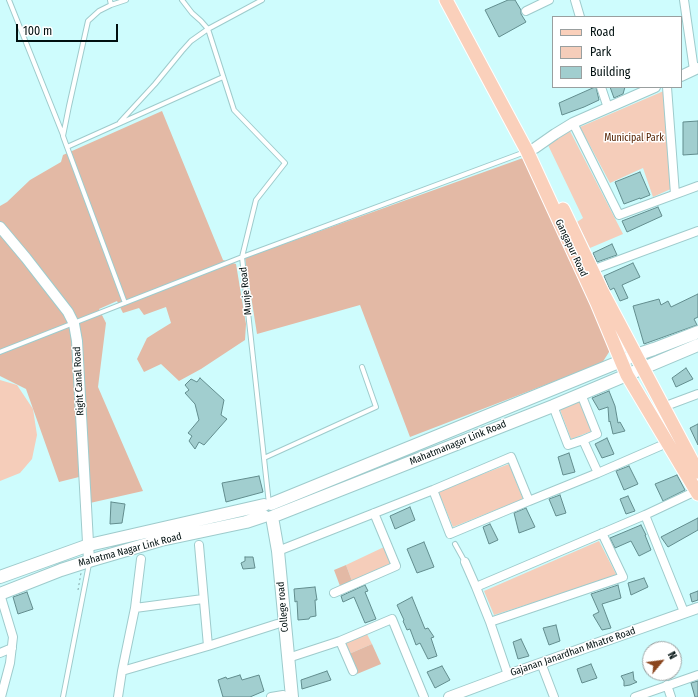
<!DOCTYPE html>
<html>
<head>
<meta charset="utf-8">
<style>
  body { margin:0 }
  #map { position:relative; width:698px; height:697px; overflow:hidden; background:#cefcfd; font-family:"Fira Sans Condensed",sans-serif }
  canvas { display:block }
  .legend { position:absolute; left:552px; top:16px; width:130px; height:72px; box-sizing:border-box; background:#fff; border:1px solid #999f9f; margin:0; padding:5px 7px; list-style:none; font-size:12px; color:#011010 }
  .legend li { display:flex; align-items:center; gap:8px; height:20px }
  .legend b { width:20px; border:1px solid #999f9f }
  .north { position:absolute; left:642px; top:641px; width:40px; height:40px; box-sizing:border-box; background:#fff; border:1px solid #999f9f; border-radius:50%; rotate:61deg; font-size:11px; font-weight:700; line-height:16px; text-align:center; color:#011010 }
  .north::after { content:''; display:block; margin:auto; width:14px; height:18px; background:#8a451e; clip-path:polygon(50% 0,100% 100%,50% 72%,0 100%) }
  .scale { position:absolute; left:16px; top:24px; width:102px; height:18px; box-sizing:border-box; border:2px solid #011010; border-top:0; padding-left:5px; font-size:12px; line-height:14px; white-space:nowrap; color:#011010; -webkit-text-stroke:3px #fff; paint-order:stroke }
</style>
</head>
<body>
<div id="map">
<canvas width="698" height="697"></canvas>
<ul class="legend">
<li><b style="height:5px;background:#fad0bb"></b>Road</li>
<li><b style="height:11px;background:#f5cdba"></b>Park</li>
<li><b style="height:11px;background:#a1cecf"></b>Building</li>
</ul>
<div class="north">N</div>
<div class="scale">100 m</div>
</div>
<script>
const ctx = document.querySelector('canvas').getContext('2d');
ctx.lineJoin = 'round';
function fillPath(path, color) {
  ctx.fillStyle = color;
  ctx.fill(path, 'evenodd');
}
function poly(rows) {
  const path = new Path2D();
  for (const r of rows) {
    path.moveTo(r[0], r[1]);
    for (let i = 2; i < r.length; i += 2) path.lineTo(r[i], r[i + 1]);
  }
  return path;
}
function strokePath(path, color, width, dash) {
  ctx.strokeStyle = color;
  ctx.lineWidth = width;
  ctx.lineCap = dash ? 'butt' : 'round';
  ctx.setLineDash(dash || []);
  ctx.stroke(path);
}
function label(font, color, halo, rows, align = 'center') {
  ctx.font = font + ' "Fira Sans Condensed",sans-serif';
  ctx.lineWidth = 3;
  ctx.setLineDash([]);
  ctx.textBaseline = 'middle';
  ctx.strokeStyle = halo;
  ctx.fillStyle = color;
  for (const [text, x, y, turn = 0] of rows) {
    ctx.save();
    ctx.translate(x, y);
    ctx.rotate((+turn || 0) * Math.PI / 180);
    ctx.textAlign = isNaN(turn) ? turn : align;
    if (halo) ctx.strokeText(text, 0, 0);
    ctx.fillText(text, 0, 0);
    ctx.restore();
  }
}
fillPath(poly([
  [666,90,673,188,653,197,643,168,610,183,580,127],
  [570,131,623,234,590,248,577,222,583,218,548,145],
  [0,380,17,385,33,409,37,435,32,459,20,473,0,481],
  [579,399,592,431,571,439,559,407],
  [509,464,523,499,453,527,438,491],
  [599,541,617,576,494,615,484,591],
  [384,547,391,564,352,581,346,565],
  [367,634,372,644,349,654,345,643]
]), '#f5cdba');
fillPath(poly([
  [162,111,223,260,236,264,246,324,245,340,201,369,179,381,161,364,144,372,137,359,147,338,158,331,171,323,166,307,144,315,139,308,123,313,117,301,99,309,106,323,98,387,143,491,90,503,87,475,59,482,26,389,0,376,0,206,7,202,30,180,61,162,63,155],
  [523,158,603,327,611,349,602,363,410,437,360,305,257,334,245,258],
  [346,565,352,581,340,586,334,570],
  [372,644,381,664,357,674,349,654]
]), '#e3b9a5');
const building = poly([
  [508,0,515,0,521,10,521,14,526,22,499,37,485,10,508,0],
  [595,87,596,87,599,100,584,107,562,115,559,103,595,87],
  [610,87,625,87,623,94,614,98,610,87],
  [698,121,698,154,683,155,683,122,698,121],
  [640,172,650,195,640,199,640,198,624,204,615,182,640,172],
  [658,207,662,216,627,232,622,221,658,207],
  [612,244,617,255,597,262,593,253,612,244],
  [633,263,640,277,622,285,628,298,620,301,614,288,610,290,604,276,633,263],
  [698,294,698,317,694,319,697,325,644,344,633,306,659,299,661,305,668,301,671,307,698,294],
  [686,368,693,379,676,387,672,378,686,368],
  [200,378,224,400,221,415,227,419,204,445,199,442,195,449,189,441,192,436,188,433,199,420,195,404,185,393,189,390,185,385,191,379,197,382,200,378],
  [609,391,615,406,618,423,620,422,625,431,613,434,610,421,609,422,608,407,599,410,592,398,609,391],
  [698,424,698,445,690,428,698,424],
  [607,438,614,454,602,458,595,444,607,438],
  [569,453,575,472,563,475,558,457,569,453],
  [629,466,638,484,624,490,616,471,629,466],
  [677,475,685,490,663,501,655,484,677,475],
  [259,476,263,492,226,502,222,483,259,476],
  [560,495,566,513,556,516,549,499,560,495],
  [628,496,635,511,626,514,620,499,628,496],
  [111,502,125,504,122,523,110,524,111,502],
  [410,507,415,520,395,529,390,516,410,507],
  [526,508,535,527,519,533,514,513,526,508],
  [698,518,698,530,668,547,661,537,698,518],
  [490,524,498,540,489,544,483,527,490,524],
  [641,525,646,535,645,535,651,550,639,556,631,541,615,548,610,538,641,525],
  [424,542,434,567,417,573,407,549,424,542],
  [245,557,253,557,255,568,243,569,241,563,245,561,245,557],
  [644,578,648,587,631,595,628,583,644,578],
  [365,585,368,591,365,592,376,619,365,623,354,597,343,602,341,596,365,585],
  [618,585,621,598,602,604,611,628,602,630,593,615,599,612,591,594,618,585],
  [315,587,317,600,315,600,316,616,310,617,309,619,298,620,297,601,295,602,294,589,315,587],
  [698,591,698,600,692,602,690,594,698,591],
  [27,592,33,609,18,614,13,597,27,592],
  [412,597,425,629,428,628,434,637,431,638,437,656,428,659,420,643,416,645,410,629,407,630,403,621,404,620,397,605,412,597],
  [556,625,560,641,549,645,543,628,556,625],
  [521,639,529,656,518,659,513,642,521,639],
  [591,664,597,678,582,683,577,669,591,664],
  [442,666,450,680,435,688,427,672,442,666],
  [327,671,331,680,302,689,301,680,327,671],
  [633,672,634,680,637,682,630,685,624,686,624,681,621,676,633,672],
  [240,675,242,680,259,675,264,691,250,697,223,697,218,680,226,677,227,679,240,675],
  [698,681,698,697,695,697,691,683,698,681]
]);
fillPath(building, '#a1cecf');
strokePath(building, '#628d8e', 1);
const service = poly([
  [9,0,63,135],
  [262,0,208,29,234,110,285,163,256,200,242,257,269,504],
  [111,5,126,0],
  [120,122,155,84,182,51,191,41,208,29,201,21,192,13,182,0],
  [67,147,63,136,69,106,88,21,99,11,111,5,110,0],
  [125,303,67,147,223,77],
  [0,352,242,257,525,152],
  [264,458,376,407,362,367],
  [455,544,465,562],
  [63,697,89,564]
]);
const minor = poly([
  [575,0,580,17],
  [684,0,694,70],
  [526,11,549,0],
  [601,87,608,108],
  [667,87,675,194],
  [573,123,619,215,698,186],
  [592,270,698,231],
  [581,394,597,434,583,440],
  [553,406,568,445,583,440,598,473],
  [663,407,698,394],
  [433,490,450,534,529,501],
  [645,515,684,612],
  [199,545,208,646],
  [278,551,433,490,511,457,529,501,598,473,667,443],
  [465,562,476,587],
  [334,593,396,566,374,513],
  [0,594,13,637,10,663,1,697],
  [135,608,203,599],
  [490,622,623,577,602,533],
  [340,641,353,671],
  [0,653,12,648],
  [288,658,340,641,392,619,424,697],
  [541,663,554,697],
  [122,671,135,608,141,559],
  [508,675,490,622,476,587,645,515,696,491],
  [667,685,671,697],
  [118,697,122,671,208,646,277,624],
  [271,697,283,695],
  [635,697,698,675]
]);
const tertiary = poly([
  [681,76,698,68],
  [535,148,555,134,573,123,655,87],
  [0,227,26,258,68,312,74,324,77,341,89,561],
  [449,697,508,675,698,608]
]);
const secondary = poly([
  [271,504,636,355,654,349,698,332],
  [274,516,553,406,698,345],
  [272,517,278,551,292,697],
  [0,577,89,545,264,505],
  [0,594,61,570,89,561,161,540,246,522,264,516]
]);
const primary = poly([
  [446,0,527,151,597,303,627,375,698,494],
  [563,209,602,291,698,472]
]);
strokePath(service, '#9ecbcc', 6);
strokePath(minor, '#9ecbcc', 10);
strokePath(tertiary, '#9ecbcc', 12);
strokePath(secondary, '#9ecbcc', 14);
strokePath(primary, '#fff', 15);
strokePath(poly([
  [78,590,81,573]
]), '#85a8a9', 1, [2, 3]);
strokePath(service, '#fff', 4);
strokePath(minor, '#fff', 8);
strokePath(tertiary, '#fff', 10);
strokePath(secondary, '#fff', 12);
strokePath(primary, '#fad0bb', 13);
label('10px', '#552202', '#fff', [
  ["Municipal Park",634,138]
]);
label('10px', '#011010', '#fff', [
  ["Gangapur Road",571,248,65],
  ["Munje Road",246,291,-96],
  ["Right Canal Road",79,381,-93],
  ["Mahatmanagar Link Road",458,443,-22],
  ["Mahatma Nagar Link Road",130,550,-15],
  ["College road",283,607,-95],
  ["Gajanan Janardhan Mhatre Road",573,652,-19]
]);
</script>
</body>
</html>
